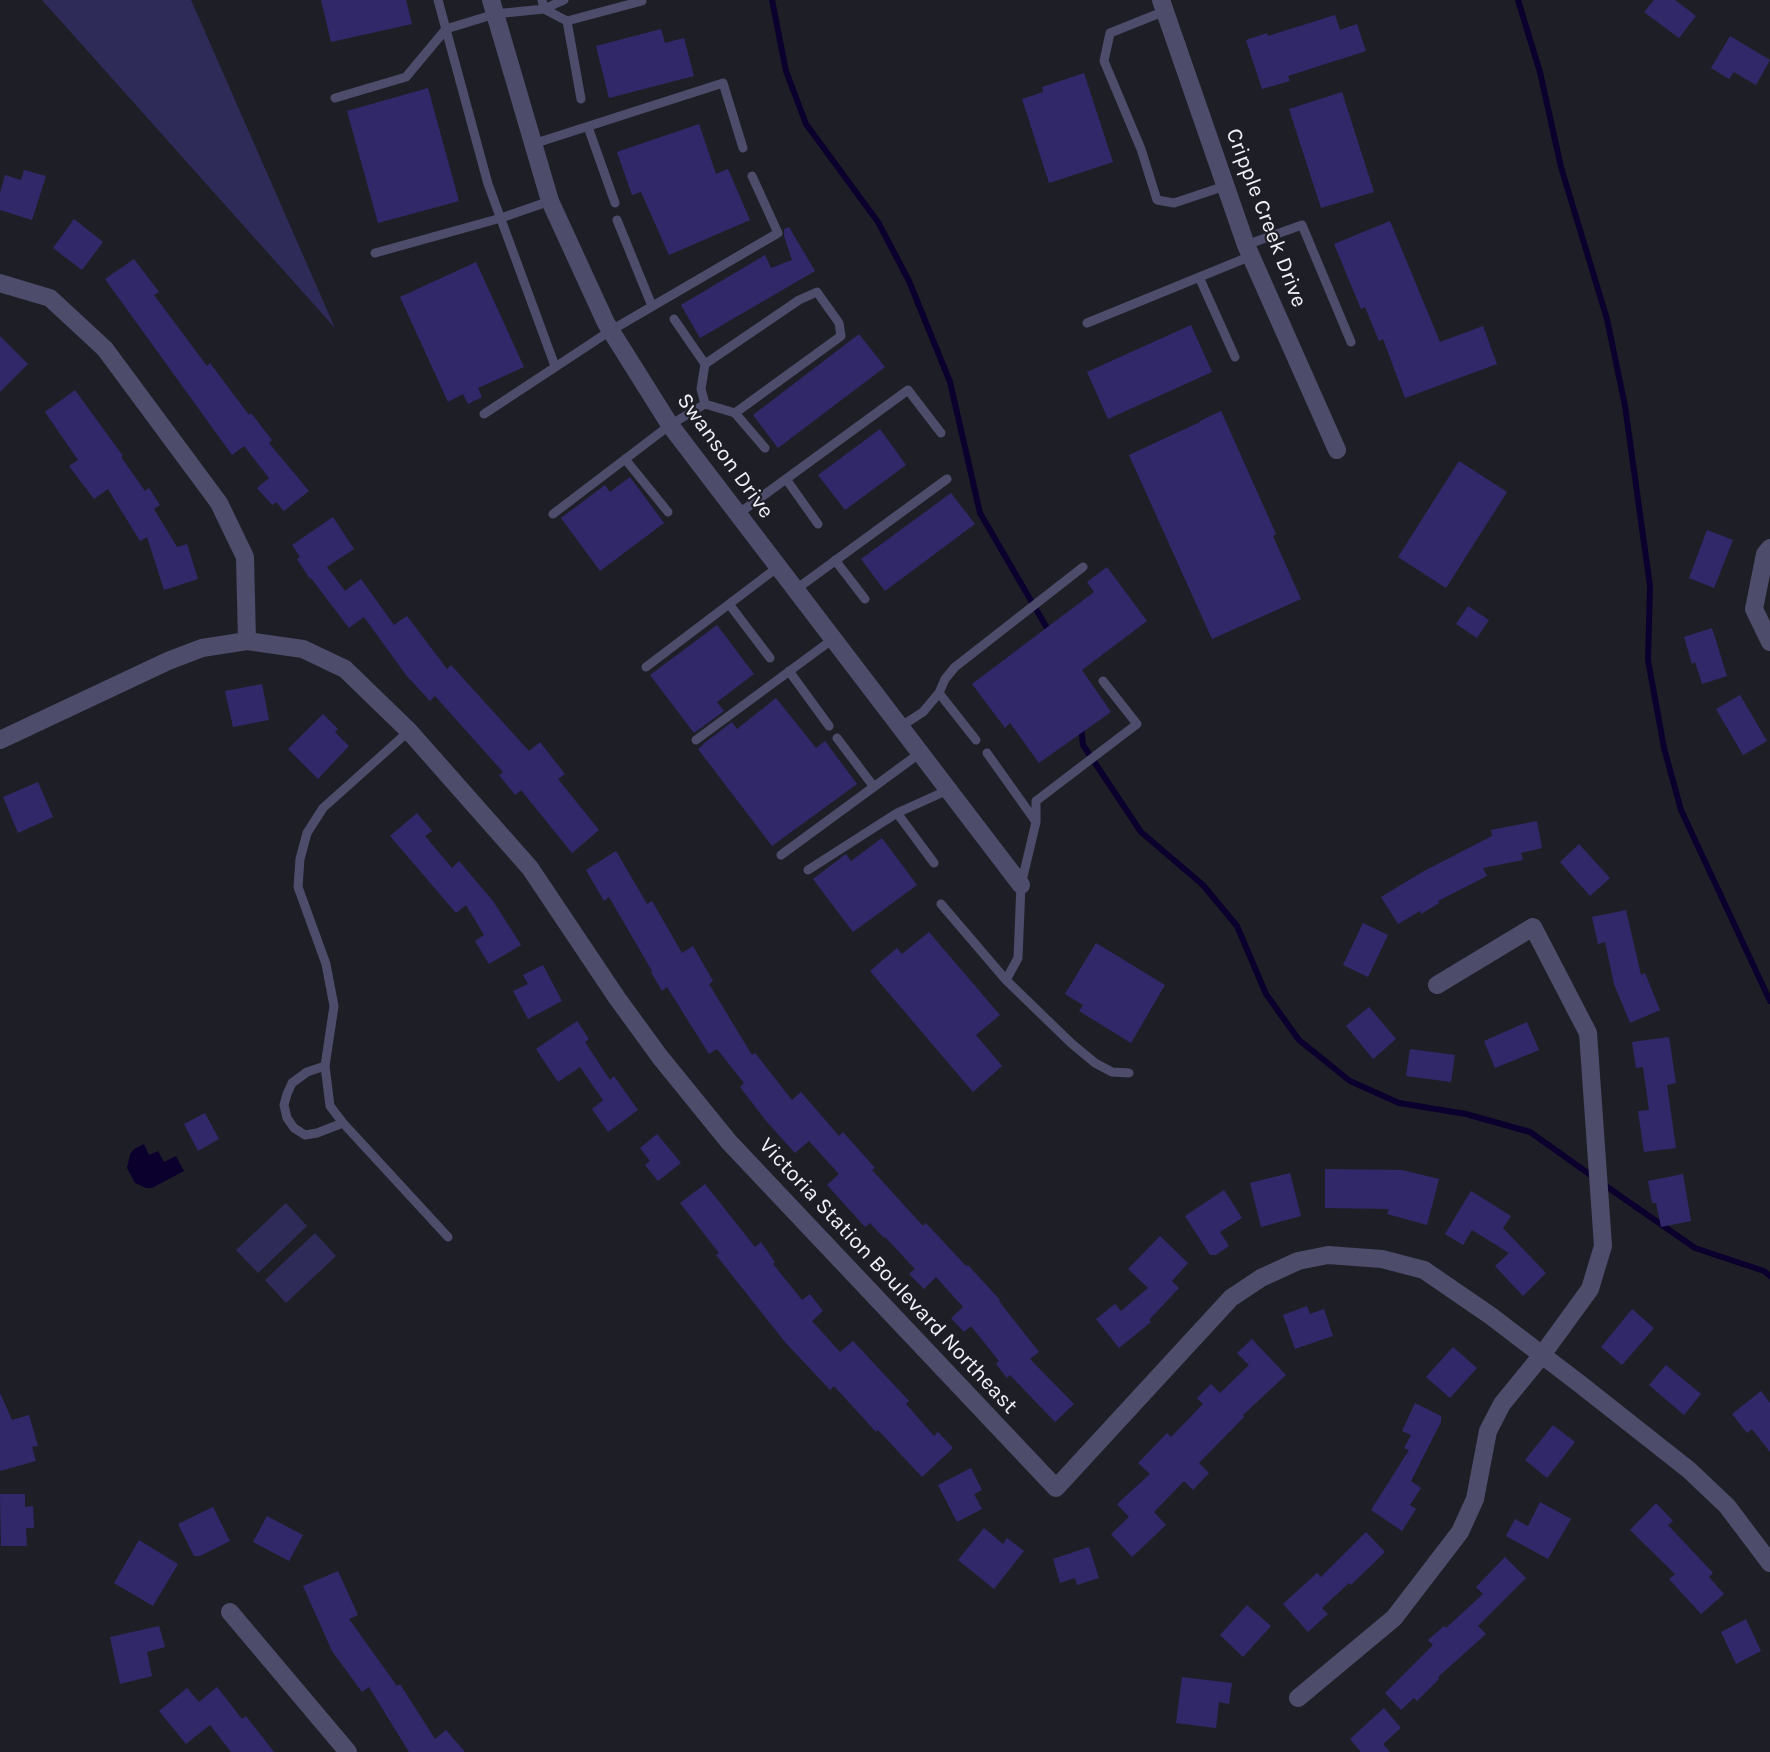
<!DOCTYPE html>
<html>
<head>
<meta charset="utf-8">
<style>
  body { margin:0 }
  canvas { display:block; background:#1e1e27 }
</style>
</head>
<body>
<canvas width="1770" height="1752"></canvas>
<script>
const ctx = document.querySelector('canvas').getContext('2d');
ctx.lineJoin = 'round';
function fillPath(path, color) {
  ctx.fillStyle = color;
  ctx.fill(path, 'evenodd');
}
function poly(rows) {
  const path = new Path2D();
  for (const r of rows) {
    path.moveTo(r[0], r[1]);
    for (let i = 2; i < r.length; i += 2) path.lineTo(r[i], r[i + 1]);
  }
  return path;
}
function strokePath(path, color, width, dash) {
  ctx.strokeStyle = color;
  ctx.lineWidth = width;
  ctx.lineCap = dash ? 'butt' : 'round';
  ctx.setLineDash(dash || []);
  ctx.stroke(path);
}
function label(font, color, halo, rows, align = 'center') {
  ctx.font = font + ' Karla,sans-serif';
  ctx.lineWidth = 4.5;
  ctx.setLineDash([]);
  ctx.textBaseline = 'middle';
  ctx.strokeStyle = halo;
  ctx.fillStyle = color;
  for (const [text, x, y, turn = 0] of rows) {
    ctx.save();
    ctx.translate(x, y);
    ctx.rotate((+turn || 0) * Math.PI / 180);
    ctx.textAlign = isNaN(turn) ? turn : align;
    if (halo) ctx.strokeText(text, 0, 0);
    ctx.fillText(text, 0, 0);
    ctx.restore();
  }
}
fillPath(poly([
  [42,0,191,0,335,328,51,10],
  [286,1203,307,1226,258,1273,236,1250],
  [315,1233,336,1256,286,1303,265,1280]
]), '#2f2b58');
fillPath(poly([
  [144,1144,149,1155,158,1151,164,1162,176,1156,184,1171,152,1188,146,1188,135,1183,127,1168,130,1154,134,1149]
]), '#0b002d');
strokePath(poly([
  [772,0,786,71,806,124,878,222,909,281,950,382,980,513,1051,635],
  [1518,0,1540,72,1561,167,1607,319,1625,406,1650,586,1648,660,1664,748,1681,810,1770,1001],
  [1081,726,1083,745,1141,832,1203,885,1237,926,1266,994,1299,1040,1350,1081,1399,1103,1466,1114,1530,1132,1595,1178],
  [1603,1184,1695,1248,1764,1271,1770,1276]
]), '#0b002d', 6);
fillPath(poly([
  [321,0,406,0,412,24,331,42],
  [1654,0,1675,0,1696,16,1679,38,1644,12],
  [1335,15,1340,30,1357,24,1366,51,1288,76,1290,81,1262,89,1246,40,1267,33,1268,36],
  [661,29,665,43,684,38,694,76,609,98,596,46],
  [1730,36,1770,60,1756,85,1734,72,1729,79,1711,68],
  [1084,73,1113,162,1049,183,1022,99,1043,92,1042,87],
  [428,88,459,201,378,223,347,111],
  [1342,92,1374,192,1321,208,1289,109],
  [699,124,716,174,728,169,750,220,669,255,641,192,632,195,617,152],
  [24,170,46,176,32,220,0,210,0,193,5,175,21,180],
  [74,219,103,242,82,270,53,248],
  [1390,221,1440,342,1483,326,1497,364,1405,398,1383,339,1379,341,1365,307,1361,309,1334,244],
  [789,227,815,271,700,338,681,305,765,255,771,268,792,260,784,236,784,229],
  [134,259,159,292,154,295,207,366,210,363,249,415,251,413,272,440,269,443,309,491,284,511,276,502,272,505,257,488,269,478,244,446,232,455,105,279],
  [476,262,524,367,478,388,482,397,468,404,463,394,448,402,400,297],
  [1191,325,1212,372,1108,419,1087,372],
  [859,334,885,367,778,448,753,415],
  [0,336,28,364,0,392],
  [75,390,123,456,121,457,145,491,149,488,160,505,154,509,177,547,187,544,198,579,164,590,147,537,140,541,108,489,94,499,69,466,78,460,45,412],
  [1221,411,1276,534,1273,536,1301,599,1212,639,1129,455,1200,422,1200,421],
  [880,429,906,465,845,510,818,475],
  [1459,461,1507,492,1446,588,1398,557],
  [630,477,664,523,600,571,561,518,605,485,610,492],
  [951,493,975,524,885,591,861,559],
  [333,517,354,549,327,567,345,591,361,579,394,625,407,616,447,669,451,665,529,751,540,742,565,774,558,779,599,830,572,853,521,790,515,795,499,775,503,772,435,696,430,701,406,675,364,617,349,628,311,578,310,579,297,559,300,557,292,545],
  [1707,530,1733,540,1714,588,1689,578],
  [1107,567,1147,621,1082,670,1111,712,1039,763,1010,723,1005,728,972,684,1094,592,1087,582],
  [1468,606,1489,620,1477,638,1456,624],
  [717,625,754,674,717,702,724,711,694,733,650,675],
  [1712,628,1727,676,1702,684,1695,662,1692,664,1684,637],
  [262,684,269,720,233,727,225,691],
  [1740,695,1767,741,1743,755,1716,709],
  [776,698,816,748,825,741,857,784,772,846,698,749,703,745,703,744,732,722,737,729],
  [323,714,338,729,335,732,349,746,318,779,288,749],
  [38,782,53,817,18,833,3,797],
  [417,813,432,831,425,836,452,868,459,861,493,901,521,945,489,964,475,941,484,935,466,905,456,913,390,836],
  [1537,821,1542,848,1521,853,1523,860,1483,868,1487,876,1438,901,1439,903,1421,914,1420,911,1398,924,1381,897,1424,871,1492,836,1491,830],
  [882,838,917,885,853,932,813,879,846,854,851,861],
  [1579,844,1610,878,1590,896,1560,862],
  [616,851,647,904,652,901,682,953,693,946,713,981,709,984,752,1055,755,1053,792,1100,801,1092,839,1136,843,1132,875,1168,872,1170,923,1226,926,1223,966,1266,968,1265,1000,1300,999,1301,1039,1352,1030,1359,1074,1404,1055,1422,1010,1375,1007,1378,996,1364,999,1361,971,1326,964,1332,951,1318,963,1307,936,1277,924,1289,909,1274,915,1269,885,1237,884,1238,870,1223,865,1227,827,1185,839,1174,809,1141,795,1153,767,1122,740,1087,744,1083,717,1049,709,1054,667,987,662,991,651,972,652,971,609,897,604,901,586,870],
  [1626,910,1641,975,1645,973,1660,1010,1630,1023,1614,984,1605,942,1598,944,1592,917],
  [1363,923,1388,935,1368,977,1343,965],
  [929,932,1000,1015,976,1035,1002,1066,973,1092,870,971,897,948,902,954],
  [1096,943,1165,985,1131,1043,1079,1011,1083,1005,1065,994],
  [543,965,562,1001,528,1019,513,991,528,984,523,975],
  [1369,1007,1396,1039,1373,1059,1346,1026],
  [577,1021,589,1039,585,1042,610,1080,614,1076,638,1110,608,1132,592,1109,603,1100,580,1067,558,1082,536,1049],
  [1527,1022,1539,1050,1495,1068,1484,1041],
  [1669,1037,1676,1083,1667,1085,1676,1148,1644,1152,1638,1111,1649,1110,1643,1067,1636,1068,1632,1042],
  [1410,1049,1455,1055,1451,1082,1406,1076],
  [205,1113,219,1139,198,1151,184,1124],
  [657,1134,681,1163,658,1181,645,1165,650,1161,640,1148],
  [1325,1169,1402,1170,1439,1179,1427,1225,1387,1214,1389,1209,1325,1208],
  [1290,1173,1301,1216,1261,1227,1250,1183],
  [1683,1174,1691,1221,1661,1227,1656,1203,1652,1203,1648,1181],
  [705,1184,755,1247,761,1242,775,1262,773,1264,802,1300,810,1294,823,1311,812,1321,840,1352,853,1341,909,1401,906,1404,934,1436,938,1432,953,1448,922,1477,878,1430,876,1432,834,1386,830,1390,785,1342,716,1255,719,1253,680,1203],
  [1224,1190,1242,1218,1220,1232,1229,1246,1216,1255,1210,1255,1185,1216],
  [1471,1191,1511,1216,1503,1228,1546,1273,1523,1296,1495,1266,1509,1253,1472,1230,1463,1245,1445,1234],
  [1160,1236,1188,1263,1172,1281,1179,1288,1149,1320,1151,1322,1119,1348,1096,1319,1115,1304,1121,1311,1148,1288,1128,1269],
  [1307,1306,1310,1314,1324,1309,1333,1336,1295,1349,1283,1315],
  [1632,1309,1654,1328,1622,1365,1601,1347],
  [1252,1339,1286,1375,1243,1415,1244,1417,1199,1463,1209,1473,1193,1490,1184,1481,1154,1512,1166,1525,1132,1557,1111,1534,1129,1517,1117,1504,1150,1474,1138,1463,1167,1433,1171,1437,1203,1404,1197,1398,1211,1384,1220,1393,1249,1365,1237,1353],
  [1453,1347,1477,1368,1450,1398,1426,1377],
  [1666,1365,1701,1394,1684,1415,1649,1385],
  [1761,1391,1770,1403,1770,1452,1752,1429,1747,1433,1732,1414],
  [0,1393,12,1420,29,1415,38,1446,32,1447,36,1461,0,1471],
  [1415,1403,1441,1416,1441,1422,1411,1481,1421,1488,1410,1505,1416,1509,1402,1531,1371,1510,1409,1450,1404,1448,1411,1435,1402,1431],
  [1553,1425,1575,1442,1547,1478,1525,1460],
  [971,1468,982,1490,974,1494,982,1509,957,1522,938,1485],
  [0,1494,25,1494,25,1507,33,1506,34,1528,26,1528,27,1546,1,1546],
  [1540,1502,1571,1519,1548,1559,1506,1536,1515,1519,1528,1526],
  [1656,1503,1673,1521,1668,1525,1713,1573,1709,1577,1724,1594,1701,1614,1669,1579,1675,1574,1630,1530],
  [213,1507,230,1541,200,1556,194,1556,178,1524],
  [267,1516,303,1535,289,1561,253,1542],
  [984,1528,1003,1544,1007,1538,1024,1551,994,1589,958,1560],
  [1366,1532,1385,1552,1351,1585,1349,1583,1322,1608,1328,1614,1308,1632,1283,1604,1317,1573,1321,1577],
  [139,1540,178,1564,153,1606,114,1583],
  [1089,1547,1099,1578,1077,1585,1075,1578,1060,1583,1053,1559],
  [1505,1557,1526,1578,1478,1626,1486,1634,1438,1677,1439,1679,1417,1701,1414,1698,1401,1710,1385,1693,1433,1645,1428,1640,1444,1626,1446,1628,1483,1594,1476,1587],
  [338,1571,358,1615,349,1619,397,1686,400,1684,435,1739,446,1730,465,1752,409,1752,369,1687,362,1692,332,1651,303,1586],
  [1247,1605,1271,1626,1243,1657,1220,1635],
  [1746,1619,1761,1651,1736,1664,1721,1632],
  [159,1626,165,1647,147,1652,152,1676,120,1684,110,1637],
  [1182,1677,1232,1683,1229,1704,1219,1702,1216,1728,1176,1723],
  [217,1687,242,1719,246,1716,274,1752,231,1752,210,1725,186,1744,159,1711,187,1688,199,1702],
  [1384,1708,1401,1728,1383,1744,1390,1752,1361,1752,1350,1739]
]), '#312869');
strokePath(poly([
  [438,0,488,184,555,366],
  [542,0,544,9,564,0],
  [1165,11,1110,33,1104,61,1141,149,1157,200,1174,203,1225,186],
  [567,21,581,99],
  [335,98,406,77,446,29,495,14,544,9,567,21,642,1],
  [588,127,615,203],
  [533,144,723,83,743,148],
  [617,220,652,306],
  [1246,245,1302,225,1351,342],
  [375,253,501,218,550,201],
  [1199,277,1235,357],
  [674,319,705,364],
  [1087,323,1251,256],
  [735,413,765,448],
  [484,414,610,331,778,233,752,176],
  [625,459,668,512],
  [786,479,818,524],
  [553,514,670,425,705,404,701,389,705,364,799,300,817,292,839,323,841,336,735,413,705,404],
  [738,514,908,390,941,433],
  [835,560,865,599],
  [795,590,947,479],
  [729,604,770,658],
  [646,667,778,567],
  [789,671,829,726],
  [939,693,976,740],
  [900,727,923,712,939,693,945,679,955,667,1083,567],
  [409,731,323,808,307,833,300,859,298,887,326,964,334,1006,325,1066,330,1106,343,1123,448,1237],
  [837,738,874,787],
  [696,740,833,639],
  [897,813,934,863],
  [1036,822,1036,801,1137,724,1103,681],
  [781,855,920,753],
  [808,870,897,813,948,790],
  [941,904,1006,980,1018,958,1021,885,1036,822,987,753],
  [1006,980,1071,1043,1095,1063,1112,1072,1129,1073],
  [325,1066,307,1072,292,1083,287,1094,284,1105,287,1118,294,1128,305,1135,317,1133,343,1123]
]), '#4d4c6a', 9);
strokePath(poly([
  [491,0,550,201,606,323,670,425,1021,885],
  [1161,0,1246,245,1337,450],
  [0,283,50,298,105,349,219,503,245,557,247,641],
  [1770,548,1765,554,1754,609,1770,642],
  [0,740,168,661,202,648,247,641,303,649,345,669,409,731,530,868,617,998,660,1057,729,1142,1056,1488,1231,1298,1261,1278,1298,1261,1328,1255,1382,1259,1424,1270,1491,1316,1580,1384,1689,1470,1727,1506,1770,1563],
  [230,1612,348,1752],
  [1298,1698,1394,1618,1460,1532,1475,1499,1488,1431,1502,1404,1542,1355,1590,1289,1603,1246,1588,1033,1533,927,1437,985]
]), '#4d4c6a', 18);
label('22px', '#f1f2f8', '#1e1e27', [
  ["Cripple Creek Drive",1266,218,69],
  ["Swanson Drive",725,456,54],
  ["Victoria Station Boulevard Northeast",888,1276,47]
]);
</script>
</body>
</html>
